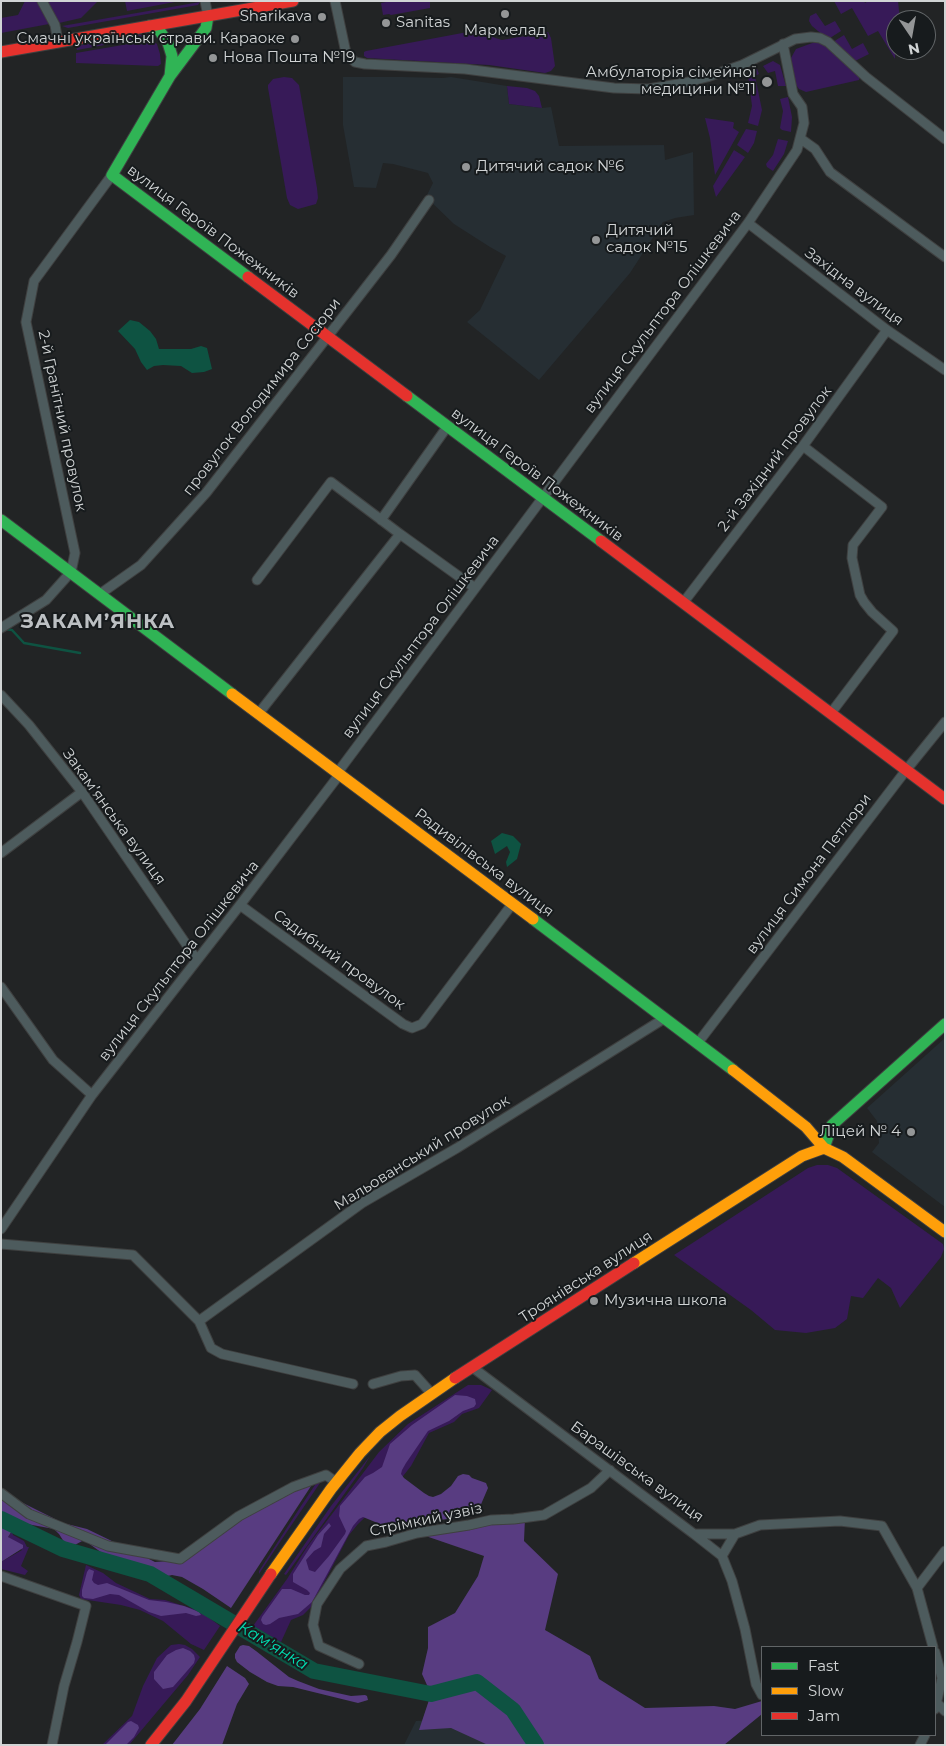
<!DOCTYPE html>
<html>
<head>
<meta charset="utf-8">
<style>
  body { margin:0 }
  #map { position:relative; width:946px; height:1746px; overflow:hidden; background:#222425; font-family:Montserrat,sans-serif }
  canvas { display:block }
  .frame { position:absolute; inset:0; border:2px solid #d1d4d5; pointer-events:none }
  .legend { position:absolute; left:761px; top:1646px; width:175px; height:90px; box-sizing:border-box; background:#171b1d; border:1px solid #616567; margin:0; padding:6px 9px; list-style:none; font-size:15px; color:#d1d4d5 }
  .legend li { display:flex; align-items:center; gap:10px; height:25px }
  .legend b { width:25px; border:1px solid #616567 }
  .north { position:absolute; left:886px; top:10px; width:50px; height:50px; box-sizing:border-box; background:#171b1d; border:1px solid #616567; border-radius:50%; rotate:168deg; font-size:14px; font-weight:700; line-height:20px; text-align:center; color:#d1d4d5 }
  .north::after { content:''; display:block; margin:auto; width:18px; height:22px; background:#949697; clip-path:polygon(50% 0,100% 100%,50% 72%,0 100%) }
</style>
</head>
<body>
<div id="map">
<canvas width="946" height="1746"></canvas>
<div class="frame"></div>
<ul class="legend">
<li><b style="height:6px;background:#30b455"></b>Fast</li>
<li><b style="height:6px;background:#ff9f0a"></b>Slow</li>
<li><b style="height:6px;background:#e5322d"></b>Jam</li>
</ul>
<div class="north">N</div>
</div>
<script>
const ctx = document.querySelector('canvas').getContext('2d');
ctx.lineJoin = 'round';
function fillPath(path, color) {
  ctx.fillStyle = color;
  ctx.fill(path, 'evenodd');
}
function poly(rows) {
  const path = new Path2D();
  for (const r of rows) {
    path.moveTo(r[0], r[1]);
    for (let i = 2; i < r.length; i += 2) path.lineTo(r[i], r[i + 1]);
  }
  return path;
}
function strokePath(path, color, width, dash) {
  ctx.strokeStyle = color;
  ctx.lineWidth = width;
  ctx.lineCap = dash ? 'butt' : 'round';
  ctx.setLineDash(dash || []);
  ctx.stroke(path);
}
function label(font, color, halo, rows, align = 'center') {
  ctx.font = font + ' Montserrat,sans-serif';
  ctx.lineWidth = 4;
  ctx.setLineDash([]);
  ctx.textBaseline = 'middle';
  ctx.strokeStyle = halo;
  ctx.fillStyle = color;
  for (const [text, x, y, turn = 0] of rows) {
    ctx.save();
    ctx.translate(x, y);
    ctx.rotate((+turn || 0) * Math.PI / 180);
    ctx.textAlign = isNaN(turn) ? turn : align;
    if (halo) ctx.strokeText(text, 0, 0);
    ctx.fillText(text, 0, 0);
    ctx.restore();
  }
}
fillPath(poly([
  [343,77,402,77,443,78,451,77,507,86,509,104,542,108,551,107,559,146,664,145,665,160,693,152,694,215,675,218,663,222,630,273,539,380,467,322,480,310,506,256,490,247,454,224,426,197,433,183,428,173,393,164,383,163,376,188,354,187,343,125],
  [945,1038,945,1207,872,1152,879,1143,877,1121,867,1108],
  [462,1719,505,1745,404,1745,416,1721]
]), '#262e33');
fillPath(poly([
  [25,1,37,1,49,24,1,33,1,18,18,15],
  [47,1,98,1,81,18,59,23],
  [125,1,180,1,127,11],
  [391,1,430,1,430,8,391,15,389,14,383,15,381,3],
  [834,1,864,1,865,3,868,1,898,1,900,20,896,20,895,59,878,31,868,36,852,8,841,14],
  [200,2,198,5,68,28,62,26],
  [816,13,825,26,835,21,841,31,830,38,824,36,812,26,809,21,810,16],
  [473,31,502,40,548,32,551,38,555,66,551,71,545,73,489,65,367,58,364,56,364,52,366,51],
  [146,34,149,37,77,50,76,46],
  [844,35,852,49,863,43,869,54,853,62,833,42],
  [152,40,157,44,160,54,161,64,158,66,76,63,76,53],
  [815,42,822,42,860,76,859,80,806,92,799,89,796,85,791,58,796,49],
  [773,61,780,65,786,86,778,86,775,71,768,73,763,66],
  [757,69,759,74,755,76,762,110,758,126,748,123,752,106,748,75,751,71],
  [284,77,292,78,299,85,317,188,318,198,316,204,298,209,290,205,287,198,268,88,268,85,273,79],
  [507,86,527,88,535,91,539,96,542,108,509,104],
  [788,97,792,117,791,132,782,130,780,128,783,111,780,99],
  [705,118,733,122,734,123,733,128,739,132,715,175,710,138],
  [746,129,757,131,754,143,748,153,737,145],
  [778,139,788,141,784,154,773,171,767,167,766,164,773,155],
  [734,150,745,157,716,197,713,186],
  [817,1165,828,1165,837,1168,943,1244,944,1249,941,1257,900,1308,891,1288,878,1278,863,1298,851,1296,847,1319,835,1328,806,1333,775,1330,751,1310,674,1255,808,1168],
  [468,1385,481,1385,492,1390,479,1408,462,1414,454,1422,429,1433,411,1466,389,1494,358,1524,349,1535,311,1607,303,1615,291,1620,281,1642,253,1626,287,1579,307,1547,379,1452,408,1424],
  [370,1456,363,1468,286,1575,284,1574,331,1506],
  [322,1480,278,1545,259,1574,259,1571,301,1506,317,1482],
  [12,1532,13,1535,24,1541,27,1547,29,1547,21,1566,28,1571,25,1575,1,1569,1,1562,22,1550,8,1537],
  [86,1565,103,1573,116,1583,150,1599,165,1600,200,1611,220,1626,204,1650,191,1644,163,1621,140,1610,121,1605,81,1599,79,1595],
  [179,1644,185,1645,192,1649,200,1657,188,1675,129,1745,102,1745,132,1716,143,1686,157,1658,171,1645]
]), '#371a58');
fillPath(poly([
  [455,1395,467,1396,475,1399,476,1404,474,1407,463,1411,449,1421,428,1431,406,1463,402,1470,401,1474,404,1478,424,1493,429,1496,433,1497,441,1494,451,1486,458,1476,463,1474,469,1475,472,1478,486,1483,488,1488,479,1509,466,1517,403,1524,380,1524,363,1517,359,1519,353,1526,312,1602,298,1614,279,1618,270,1624,266,1625,263,1624,261,1620,262,1617,282,1589,291,1589,305,1595,309,1595,310,1593,307,1590,293,1582,293,1574,318,1535,329,1523,331,1526,324,1534,321,1547,314,1551,306,1560,309,1570,315,1572,329,1556,345,1534,346,1531,339,1516,340,1506,365,1477,373,1473,382,1467,390,1444,412,1425],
  [315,1480,231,1608,203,1589,182,1577,172,1575,150,1580,142,1579,132,1570,116,1563,84,1540,71,1547,66,1545,59,1534,54,1529,27,1524,1,1512,1,1489,23,1503,63,1523,87,1529,118,1544,139,1552,149,1559,155,1562,169,1561,238,1518],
  [525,1518,524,1541,558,1574,545,1630,590,1656,599,1679,645,1708,714,1706,735,1709,762,1701,762,1714,724,1745,488,1745,451,1728,419,1730,431,1694,422,1674,428,1648,428,1627,455,1613,478,1576,484,1556,417,1533],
  [1,1526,12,1531,8,1537,23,1545,23,1548,1,1562],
  [89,1569,94,1571,92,1580,94,1583,98,1585,107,1583,149,1600,166,1602,184,1606,199,1612,201,1615,196,1616,186,1613,161,1616,149,1612,119,1595,110,1594,93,1599,84,1598,82,1596,82,1590,87,1572],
  [243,1645,249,1646,256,1651,289,1677,298,1681,319,1689,351,1696,365,1695,367,1696,368,1700,358,1703,293,1687,278,1686,267,1682,250,1672,237,1662,235,1658,235,1654,240,1646],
  [183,1648,190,1651,194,1655,195,1659,194,1663,173,1687,163,1689,154,1679,154,1672,167,1655,176,1650],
  [227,1666,245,1678,249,1684,237,1704,222,1745,172,1745,200,1709],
  [131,1721,138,1725,139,1728,134,1737,126,1745,105,1745,128,1722]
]), '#583c81');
fillPath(poly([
  [130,320,139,322,150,331,156,339,159,349,191,349,201,346,207,348,212,369,204,372,192,373,181,366,163,365,154,366,147,370,141,362,135,349,118,331],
  [502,833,513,836,521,844,517,859,507,867,506,862,510,852,507,846,495,854,491,841]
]), '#0e5342');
strokePath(poly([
  [5,629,12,630,24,643,80,653]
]), '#0e5342', 2.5);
strokePath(poly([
  [1,1519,63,1549,150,1574,314,1671,431,1694,477,1682,513,1710,536,1745]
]), '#0e5342', 16);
const street = poly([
  [42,1,55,25,58,42],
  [205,1,208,16],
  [335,1,346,53,355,62,365,64,465,69,614,88,648,89,684,83,707,77,742,65,795,39,811,37,820,38,828,42,866,77,945,139],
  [801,139,815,149,830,172,945,257],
  [748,223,887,330,945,370],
  [803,446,882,507,853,545,852,558,860,595,864,602,872,612,893,631,831,713],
  [381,520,447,427],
  [400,534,475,588],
  [257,580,331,482,400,534,259,713],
  [100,594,141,565,206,493,391,255,429,200],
  [683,603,803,446,887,330],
  [1,628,46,600,71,572,75,553,26,322,34,281,112,175],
  [1,695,29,725,82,792,197,960],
  [1,853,82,792],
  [240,905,403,1024,412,1028,422,1024,513,903],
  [1,987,53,1060,92,1095],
  [697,1044,907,769,945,722],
  [1,1229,92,1095,240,905,336,779,338,772,429,650,748,223,797,150,804,123,802,107,793,94,783,44],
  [1,1244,133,1255,199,1321,211,1348,222,1354,353,1384],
  [199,1321,362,1203,457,1148,665,1018],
  [472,1367,694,1534,735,1534,760,1525,840,1521,882,1526,917,1588,933,1647],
  [373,1384,401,1376,415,1375,431,1393],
  [1,1493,29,1514,108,1546,180,1559,239,1516,293,1487,326,1475,336,1482],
  [694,1534,722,1556,735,1534],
  [722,1556,732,1581,745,1629,756,1684,762,1695],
  [1,1576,86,1606,77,1642,64,1686,52,1745],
  [917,1588,945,1551],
  [935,1652,942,1678],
  [359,1664,319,1646,313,1625,317,1604,340,1569,366,1546,386,1542,417,1533,469,1525,491,1520,514,1519,544,1515,591,1488,610,1470],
  [937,1703,945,1711],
  [935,1709,942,1678,945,1675],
  [920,1745,925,1735]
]);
const fast = poly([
  [208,16,206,28,170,76,112,175,248,277],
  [149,26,159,30,168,43,172,56,170,76],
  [407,396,601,541],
  [1,520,232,694],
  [533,919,733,1070],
  [824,1148,832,1125,945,1024]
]);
const slow = poly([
  [232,694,533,919],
  [733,1070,806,1127,824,1148,843,1157,945,1232],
  [634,1263,802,1156,824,1148],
  [271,1574,331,1489,360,1453,380,1432,400,1416,455,1378]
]);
const jam = poly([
  [1,52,293,1],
  [248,277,407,396],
  [601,541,945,799],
  [455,1378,634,1263],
  [151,1745,186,1701,271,1574]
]);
strokePath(street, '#3f4040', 11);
strokePath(fast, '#3f4040', 13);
strokePath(slow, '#3f4040', 13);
strokePath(jam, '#3f4040', 13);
strokePath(street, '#4d5b5d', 9);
strokePath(fast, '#30b455', 11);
strokePath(slow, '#ff9f0a', 11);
strokePath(jam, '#e5322d', 11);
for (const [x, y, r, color] of [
  [505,14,5,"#949697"],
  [322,17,5,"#949697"],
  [386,23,5,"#949697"],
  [295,39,5,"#949697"],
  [213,58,5,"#949697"],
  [767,82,6,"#949697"],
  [466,167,5,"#949697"],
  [596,240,5,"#949697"],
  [911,1132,5,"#949697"],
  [594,1301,5,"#949697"]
]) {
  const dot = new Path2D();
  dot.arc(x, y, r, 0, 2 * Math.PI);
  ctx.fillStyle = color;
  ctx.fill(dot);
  strokePath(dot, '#171b1d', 2);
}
label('15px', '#d1d4d5', '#171b1d', [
  ["Sharikava",312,17,"right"],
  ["Sanitas",396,23],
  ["Мармелад",505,31,"center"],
  ["Смачні українські страви. Караоке",285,39,"right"],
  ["Нова Пошта №19",223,58],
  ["Амбулаторія сімейної",756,73,"right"],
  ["медицини №11",756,90,"right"],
  ["Дитячий садок №6",476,167],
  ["Дитячий",606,231],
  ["садок №15",606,248],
  ["Ліцей № 4",901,1132,"right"],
  ["Музична школа",604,1301]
], 'left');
label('15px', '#d1d4d5', '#171b1d', [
  ["вулиця Героїв Пожежників",213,232,37],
  ["Західна вулиця",854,287,37],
  ["вулиця Скульптора Олішкевича",663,312,-53],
  ["провулок Володимира Сосюри",262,397,-52],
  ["2-й Гранітний провулок",62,421,78],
  ["2-й Західний провулок",775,459,-53],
  ["вулиця Героїв Пожежників",537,475,37],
  ["вулиця Скульптора Олішкевича",421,637,-53],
  ["Закамʼянська вулиця",114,817,54],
  ["Радивілівська вулиця",484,863,37],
  ["вулиця Симона Петлюри",809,874,-53],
  ["Садибний провулок",339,960,36],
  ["вулиця Скульптора Олішкевича",179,961,-52],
  ["Мальованський провулок",422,1153,-32],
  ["Троянівська вулиця",586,1277,-33],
  ["Барашівська вулиця",637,1472,36],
  ["Стрімкий узвіз",426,1520,-12]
]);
label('italic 16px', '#00deb1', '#171b1d', [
  ["Кам'янка",273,1646,31]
]);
ctx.letterSpacing = '1px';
label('bold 20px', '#bcc0c3', '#171b1d', [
  ["ЗАКАМ’ЯНКА",98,622]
]);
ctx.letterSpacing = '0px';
</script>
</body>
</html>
